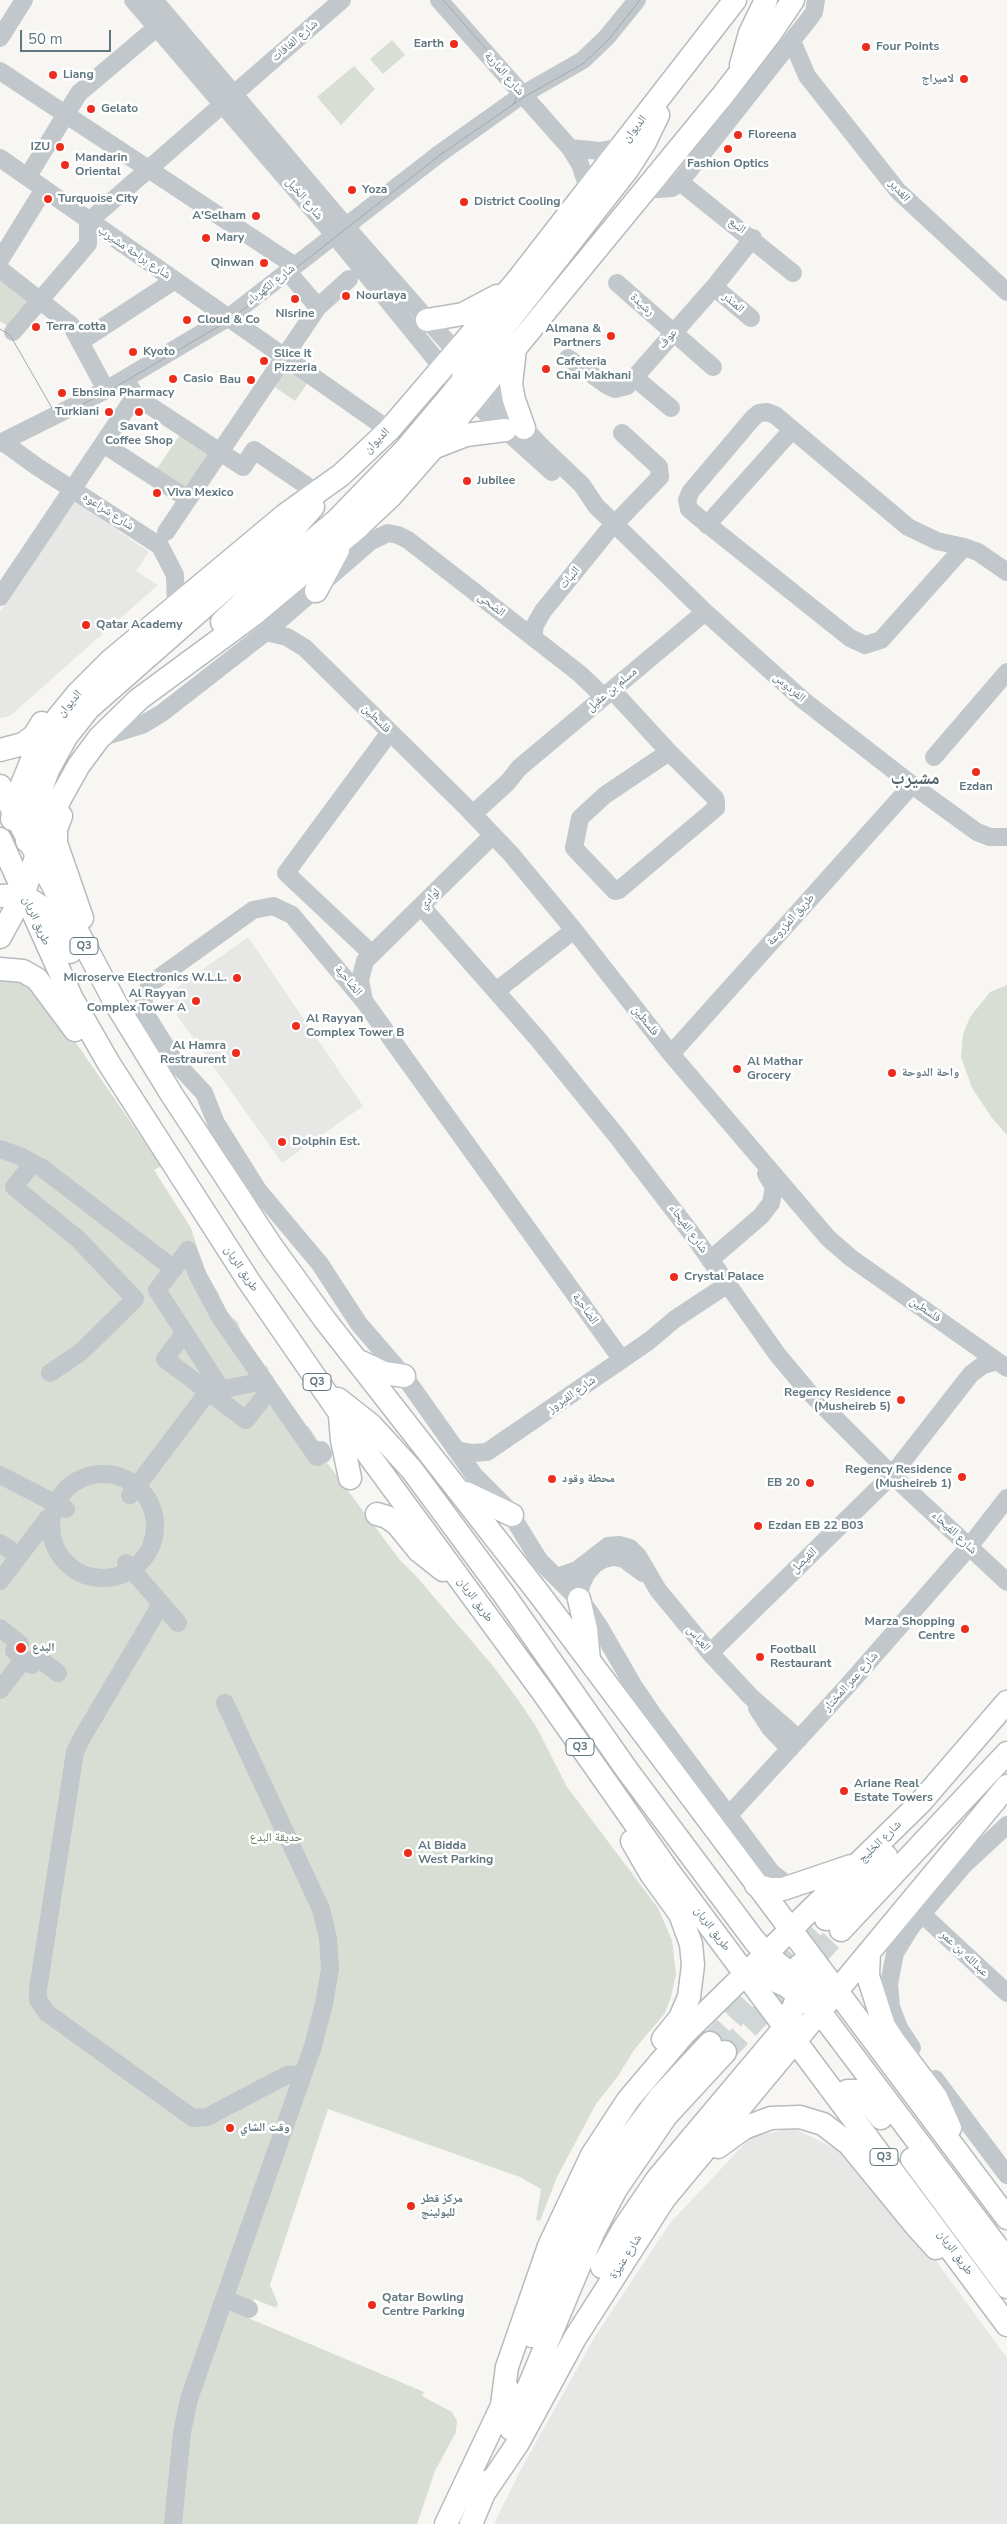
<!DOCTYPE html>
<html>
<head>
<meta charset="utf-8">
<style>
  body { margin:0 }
  #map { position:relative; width:1007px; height:2524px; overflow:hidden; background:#f7f6f3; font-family:"Nunito Sans",sans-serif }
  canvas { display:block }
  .scale { position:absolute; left:20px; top:30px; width:91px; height:22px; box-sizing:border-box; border:2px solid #607780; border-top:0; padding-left:6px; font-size:15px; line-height:18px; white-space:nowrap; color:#607780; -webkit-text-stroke:4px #fff; paint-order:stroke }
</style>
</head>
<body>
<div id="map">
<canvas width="1007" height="2524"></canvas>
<div class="scale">50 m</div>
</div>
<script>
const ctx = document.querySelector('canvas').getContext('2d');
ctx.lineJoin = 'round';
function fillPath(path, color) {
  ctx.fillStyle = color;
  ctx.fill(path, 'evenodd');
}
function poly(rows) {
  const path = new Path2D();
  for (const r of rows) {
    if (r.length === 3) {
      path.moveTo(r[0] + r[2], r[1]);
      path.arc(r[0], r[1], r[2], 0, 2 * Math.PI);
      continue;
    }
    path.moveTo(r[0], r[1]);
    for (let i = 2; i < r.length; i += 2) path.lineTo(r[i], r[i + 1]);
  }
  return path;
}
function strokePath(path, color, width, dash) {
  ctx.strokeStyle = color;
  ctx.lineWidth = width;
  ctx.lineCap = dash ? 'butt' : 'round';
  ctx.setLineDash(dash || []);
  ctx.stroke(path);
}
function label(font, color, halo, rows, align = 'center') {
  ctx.font = font + ' "Nunito Sans","Noto Naskh Arabic",sans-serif';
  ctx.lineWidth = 5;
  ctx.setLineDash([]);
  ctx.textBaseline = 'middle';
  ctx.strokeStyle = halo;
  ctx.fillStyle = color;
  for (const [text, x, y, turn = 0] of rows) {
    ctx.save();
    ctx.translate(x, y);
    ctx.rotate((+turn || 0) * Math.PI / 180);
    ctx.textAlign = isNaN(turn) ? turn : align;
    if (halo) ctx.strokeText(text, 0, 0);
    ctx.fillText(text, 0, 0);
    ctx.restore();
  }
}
fillPath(poly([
  [74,500,149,552,136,571,158,585,10,716,0,718,0,612],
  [248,937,363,1106,282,1163,164,997],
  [793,2128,840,2151,888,2195,1007,2358,1007,2524,494,2524,520,2471,596,2335,670,2223,751,2137]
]), '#e7e8e6');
fillPath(poly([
  [392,40,405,55,383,74,370,59],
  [354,66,375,89,341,125,317,97],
  [0,275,34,300,11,328,0,321],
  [284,355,313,375,295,401,266,381],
  [184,429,219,451,188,499,152,476],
  [0,973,25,977,72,1037,161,1166,154,1170,191,1228,205,1272,219,1294,218,1302,226,1313,238,1322,242,1336,259,1362,268,1367,269,1377,303,1426,308,1426,325,1451,322,1456,399,1559,416,1576,493,1666,519,1701,537,1728,567,1787,658,1908,672,1940,676,1974,671,1997,665,2013,634,2050,618,2076,596,2104,557,2177,540,2221,536,2220,541,2189,520,2177,328,2109,270,2285,278,2304,276,2308,254,2299,246,2317,424,2392,422,2396,452,2412,457,2421,456,2432,435,2471,417,2524,0,2524],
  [1007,985,1007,1135,992,1118,972,1088,961,1057,963,1034,970,1017,990,992]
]), '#d9ded4');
strokePath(poly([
  [710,2043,826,1919],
  [725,2052,841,1930]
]), '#d1d6d6', 22, [22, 11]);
const major = poly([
  [741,65,750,33,766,0],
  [427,320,463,314,497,296],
  [515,349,511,384,514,400,524,428],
  [467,388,467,379,471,369,627,170,645,142,658,115],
  [435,447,466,435,505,430],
  [316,591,338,550],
  [222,622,274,573,337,520,404,451,463,381,464,368,457,352],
  [0,750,23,744,34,736,42,723],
  [0,786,116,1004,172,1095,272,1247,325,1320,540,1595,1007,2218],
  [61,816,56,829,56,843,82,918],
  [12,819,17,797,34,755,56,720,78,693,110,661,285,515,341,475,389,430,516,282,735,0],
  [0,839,72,999,108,1062,248,1280,368,1454,542,1691,667,1869,1007,2325],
  [27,841,34,809,48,770,66,737,89,708,295,527,313,507],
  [0,896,23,895,40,906,50,917,70,952],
  [0,937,23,895,43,837,60,799,79,765,99,738,139,699,253,615,357,528,391,496,434,447,723,95,770,34,793,0],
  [0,969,23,971,37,979,75,1030],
  [361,1362,384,1373,404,1376],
  [338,1399,371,1425,412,1470,503,1593,627,1770,754,1940,766,1954,791,1974,812,1984,836,1991],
  [340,1416,342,1440,350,1478],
  [466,1493,512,1515],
  [377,1514,387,1517,397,1524,419,1551,443,1570],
  [579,1599,586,1629,589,1660],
  [632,1841,651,1874,680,1914,691,1944,693,1965,689,1997,680,2018,663,2039],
  [756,1885,770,1889,783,1889,851,1866],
  [826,1919,886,1856],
  [841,1930,1007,1753],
  [869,1952,868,1976,884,2026,893,2040,936,2097,950,2128],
  [746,1974,774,1980,787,1986,820,2012,1007,2260],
  [839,2098,847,2091,859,2091,881,2118],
  [718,2147,744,2128,771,2118,800,2117,823,2124,849,2144,916,2226,936,2248],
  [912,2159,1007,2287],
  [602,2267,624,2228,658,2178,785,2027,799,1994,800,1965],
  [532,2336,574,2233,612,2161,659,2098,710,2043],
  [502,2405,507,2367,549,2246,592,2155,628,2100,684,2034,920,1803,1007,1702],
  [511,2429,593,2233,616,2189,666,2116,725,2052],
  [484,2493,518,2443,575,2338,664,2199,1007,1786],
  [446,2524,509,2391],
  [471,2524,489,2481]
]);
strokePath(major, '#b5bbbe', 25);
strokePath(poly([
  [133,0,336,237,450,377,472,400,552,472],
  [154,0,355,237,485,385,540,445,582,485,596,506,705,612,803,700,919,790,977,832,990,837,1007,837],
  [439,0,570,148,580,164,588,188],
  [0,38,24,0],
  [792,41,807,76,898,191,1007,292],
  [0,71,289,262],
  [234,94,342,0],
  [570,148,600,151,621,147],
  [0,158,389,430],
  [28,176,79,93,156,28],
  [680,182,793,273],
  [643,190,672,188,680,182,809,19,814,12,816,0],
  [88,222,223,104],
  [0,260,44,189],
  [0,269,71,325,106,390],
  [293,278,318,307],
  [617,283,713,367],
  [714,287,751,318],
  [13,332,88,244,88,222],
  [80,342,175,280],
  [568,358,608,386,615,389,627,386,714,287,753,238],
  [635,378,671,408],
  [131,388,135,396,243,467,254,450,316,492],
  [3,442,36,466,160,546,175,575,176,606],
  [0,443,106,390,229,317,439,154,522,95,583,60,607,37,637,0],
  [103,444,188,499],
  [707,525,792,430],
  [166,532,318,307,349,279],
  [964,547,881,640,865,645,850,638,697,516,689,509,687,500,691,491,753,418,759,413,767,412,775,415,908,527,937,541,964,547,978,552,1007,572],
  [0,597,135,396],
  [266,632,287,637,305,648,465,806,511,854,574,930,671,1054,828,1238,851,1258,1007,1368],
  [533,637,535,625,543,611,607,532,660,477,659,467,622,433],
  [612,690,669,752,715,798,716,802,716,808,619,890,615,891,574,848,580,818,605,795,669,752],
  [100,738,142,725,162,713,266,632,371,541,388,533,398,535,408,540,580,674,604,697],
  [934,757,1007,672],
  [473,814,508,782,519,768,705,612],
  [422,907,537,1038,616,1135,692,1234,777,1354,807,1390,892,1475,1007,1582],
  [372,954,286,873,390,732],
  [496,991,574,930],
  [364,1000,360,980,365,961,493,835],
  [671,1054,912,785],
  [0,1149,20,1156,42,1168,174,1269],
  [33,1163,14,1187,78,1239,135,1299,81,1352,50,1373],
  [710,1260,761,1216,771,1203,774,1187,766,1174],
  [185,1332,165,1359,246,1420,270,1389],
  [622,1360,364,1001,292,915,273,906,253,910,150,984,144,999,144,1009,148,1018,176,1063,204,1093,216,1123,258,1190,320,1264,359,1324,404,1376,474,1475,507,1508,539,1560,586,1607,599,1626,633,1685,654,1716,771,1872,790,1887],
  [221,1389,157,1290,188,1250,198,1276,220,1317,317,1457,321,1450,323,1454],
  [456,1450,472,1453,487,1452,649,1341,675,1319,728,1284],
  [103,1526,52],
  [0,1475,66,1509],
  [130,1495,208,1392,265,1381],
  [0,1543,19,1556],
  [126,1563,178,1623],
  [557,1577,577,1570,608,1546,619,1545,630,1548,638,1556,658,1590,710,1653,751,1697,799,1739],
  [0,1581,48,1518,51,1519],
  [579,1599,581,1585,587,1573,595,1564,604,1559,614,1557,624,1559,643,1573],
  [161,1604,83,1736,75,1752,38,1989,38,2000,47,2013,193,2118,207,2117,287,2075,302,2074],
  [0,1628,20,1644,14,1651,32,1665,37,1657,58,1673],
  [710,1653,892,1475,971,1374,983,1365,997,1361],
  [0,1690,24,1659],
  [757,1708,770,1728,790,1749],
  [729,1815,850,1683,969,1547,1007,1498],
  [922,1914,1007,1993],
  [912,2048,899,2028,891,2007,889,1984,895,1953,911,1927,964,1865,1007,1825],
  [935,2079,1007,2175],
  [225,2299,249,2309],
  [173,2524,182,2432,189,2399,313,2046,324,2004,330,1969,328,1938,321,1909,225,1703]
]), '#c1c7ca', 18);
strokePath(major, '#fff', 22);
strokePath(poly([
  [443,0,516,83,519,92,513,105],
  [0,329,10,335,56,415,63,414,107,392,231,319,440,155,524,97,584,63,609,39,640,0]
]), '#a0aaae', 1);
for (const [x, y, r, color] of [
  [454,44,5,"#ed2c1c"],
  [866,47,5,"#ed2c1c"],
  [53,75,5,"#ed2c1c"],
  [964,79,5,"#ed2c1c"],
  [91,109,5,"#ed2c1c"],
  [738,135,5,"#ed2c1c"],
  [60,147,5,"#ed2c1c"],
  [728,149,5,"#ed2c1c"],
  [65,165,5,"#ed2c1c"],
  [352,190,5,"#ed2c1c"],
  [48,199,5,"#ed2c1c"],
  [464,202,5,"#ed2c1c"],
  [256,216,5,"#ed2c1c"],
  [206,238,5,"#ed2c1c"],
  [264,263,5,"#ed2c1c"],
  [346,296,5,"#ed2c1c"],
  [295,299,5,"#ed2c1c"],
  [187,320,5,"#ed2c1c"],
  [36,327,5,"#ed2c1c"],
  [611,336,5,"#ed2c1c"],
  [133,352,5,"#ed2c1c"],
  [264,361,5,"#ed2c1c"],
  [546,369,5,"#ed2c1c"],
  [173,379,5,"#ed2c1c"],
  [251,380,5,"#ed2c1c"],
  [62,393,5,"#ed2c1c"],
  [109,412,5,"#ed2c1c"],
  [139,412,5,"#ed2c1c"],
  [467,481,5,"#ed2c1c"],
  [157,493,5,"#ed2c1c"],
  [86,625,5,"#ed2c1c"],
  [976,772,5,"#ed2c1c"],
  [237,978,5,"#ed2c1c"],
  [196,1001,5,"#ed2c1c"],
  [296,1026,5,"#ed2c1c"],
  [236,1053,5,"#ed2c1c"],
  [737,1069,5,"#ed2c1c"],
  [892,1073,5,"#ed2c1c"],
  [282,1142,5,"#ed2c1c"],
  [674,1277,5,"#ed2c1c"],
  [901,1400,5,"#ed2c1c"],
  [962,1477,5,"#ed2c1c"],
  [552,1479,5,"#ed2c1c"],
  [810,1483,5,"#ed2c1c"],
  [758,1526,5,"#ed2c1c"],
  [965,1629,5,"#ed2c1c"],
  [21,1648,6,"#ed2c1c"],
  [760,1657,5,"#ed2c1c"],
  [844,1791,5,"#ed2c1c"],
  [408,1853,5,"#ed2c1c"],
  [230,2128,5,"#ed2c1c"],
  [411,2206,5,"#ed2c1c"],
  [372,2305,5,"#ed2c1c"]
]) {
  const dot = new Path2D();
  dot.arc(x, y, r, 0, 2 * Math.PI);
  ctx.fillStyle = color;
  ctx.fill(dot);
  strokePath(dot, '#fff', 2);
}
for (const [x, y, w] of [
  [84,946,28],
  [317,1382,28],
  [580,1747,28],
  [884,2157,28]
]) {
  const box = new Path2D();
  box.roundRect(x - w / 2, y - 8.5, w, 17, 4);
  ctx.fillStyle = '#fff';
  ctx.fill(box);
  strokePath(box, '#607780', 1);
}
label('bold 11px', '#607780', null, [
  ["Q3",84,946],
  ["Q3",317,1382],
  ["Q3",580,1747],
  ["Q3",884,2157]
]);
label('12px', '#607780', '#fff', [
  ["شارع الغافات",295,41,-41],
  ["شارع المارية",504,74,49],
  ["الديوان",635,129,-52],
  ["الغدير",899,191,49],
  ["شارع الخيل",304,199,50],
  ["النبع",737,226,38],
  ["شارع براحة مشيرب",134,253,34],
  ["شارع الكهرباء",271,285,-38],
  ["المنذر",733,303,41],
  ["رشيدة",642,305,42],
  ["عوف",668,339,-49],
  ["الديوان",377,441,-45],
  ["شارع شراعوه",108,512,33],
  ["النبات",570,578,-50],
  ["الضحى",491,605,38],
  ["الفردوس",789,688,40],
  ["مسلم بن عقيل",612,690,-40],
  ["الديوان",70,704,-50],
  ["فلسطين",376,719,45],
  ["لوادي",430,899,-45],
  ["طريق المزروعة",791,920,-48],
  ["طريق الريان",36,921,66],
  ["الضاحية",348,981,50],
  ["فلسطين",645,1021,51],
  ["شارع الفيحاء",688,1229,54],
  ["طريق الريان",241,1269,56],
  ["الضاحية",585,1309,54],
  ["فلسطين",925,1310,35],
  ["شارع الفيروز",572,1395,-35],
  ["شارع الفيحاء",954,1533,43],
  ["الفيصل",804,1561,-44],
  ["طريق الريان",475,1600,54],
  ["العباس",698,1639,50],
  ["شارع عمر المختار",851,1682,-48],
  ["شارع الخليج",880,1842,-44],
  ["طريق الريان",712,1929,53],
  ["عبدالله بن عمر",964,1954,43],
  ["طريق الريان",955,2253,54],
  ["شارع عنيزة",626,2257,-58]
]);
label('bold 12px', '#607780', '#fff', [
  ["Earth",444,44,"right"],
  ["Four Points",876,47],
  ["Liang",63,75],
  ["لاميراج",954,79,"right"],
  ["Gelato",101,109],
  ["Floreena",748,135],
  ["IZU",50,147,"right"],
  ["Mandarin",75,158],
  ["Oriental",75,172],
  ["Fashion Optics",728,164,"center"],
  ["Yoza",362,190],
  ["Turquoise City",58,199],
  ["District Cooling",474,202],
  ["A'Selham",246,216,"right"],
  ["Mary",216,238],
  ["Qinwan",254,263,"right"],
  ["Nourlaya",356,296],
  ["Nisrine",295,314,"center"],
  ["Cloud & Co",197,320],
  ["Terra cotta",46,327],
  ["Almana &",601,329,"right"],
  ["Partners",601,343,"right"],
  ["Kyoto",143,352],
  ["Slice it",274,354],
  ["Pizzeria",274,368],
  ["Cafeteria",556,362],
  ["Chai Makhani",556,376],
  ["Casio",183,379],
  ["Bau",241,380,"right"],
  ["Ebnsina Pharmacy",72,393],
  ["Turkiani",99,412,"right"],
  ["Savant",139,427,"center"],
  ["Coffee Shop",139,441,"center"],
  ["Jubilee",477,481],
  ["Viva Mexico",167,493],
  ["Qatar Academy",96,625],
  ["Ezdan",976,787,"center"],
  ["Microserve Electronics W.L.L.",227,978,"right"],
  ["Al Rayyan",186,994,"right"],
  ["Complex Tower A",186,1008,"right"],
  ["Al Rayyan",306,1019],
  ["Complex Tower B",306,1033],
  ["Al Hamra",226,1046,"right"],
  ["Restraurent",226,1060,"right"],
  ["Al Mathar",747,1062],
  ["Grocery",747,1076],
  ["واحة الدوحة",902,1073],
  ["Dolphin Est.",292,1142],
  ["Crystal Palace",684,1277],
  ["Regency Residence",891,1393,"right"],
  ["(Musheireb 5)",891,1407,"right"],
  ["Regency Residence",952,1470,"right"],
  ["(Musheireb 1)",952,1484,"right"],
  ["محطة وقود",562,1479],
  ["EB 20",800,1483,"right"],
  ["Ezdan EB 22 B03",768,1526],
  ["Marza Shopping",955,1622,"right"],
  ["Centre",955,1636,"right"],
  ["البدع",32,1648],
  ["Football",770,1650],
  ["Restaurant",770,1664],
  ["Ariane Real",854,1784],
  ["Estate Towers",854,1798],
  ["Al Bidda",418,1846],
  ["West Parking",418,1860],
  ["وقت الشاي",240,2128],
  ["مركز قطر",421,2199],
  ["للبولينج",421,2213],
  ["Qatar Bowling",382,2298],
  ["Centre Parking",382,2312]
], 'left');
label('12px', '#67775f', '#fff', [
  ["حديقة البدع",276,1838]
]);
label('bold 18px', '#52636a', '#fff', [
  ["مشيرب",915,780]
]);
</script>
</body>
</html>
